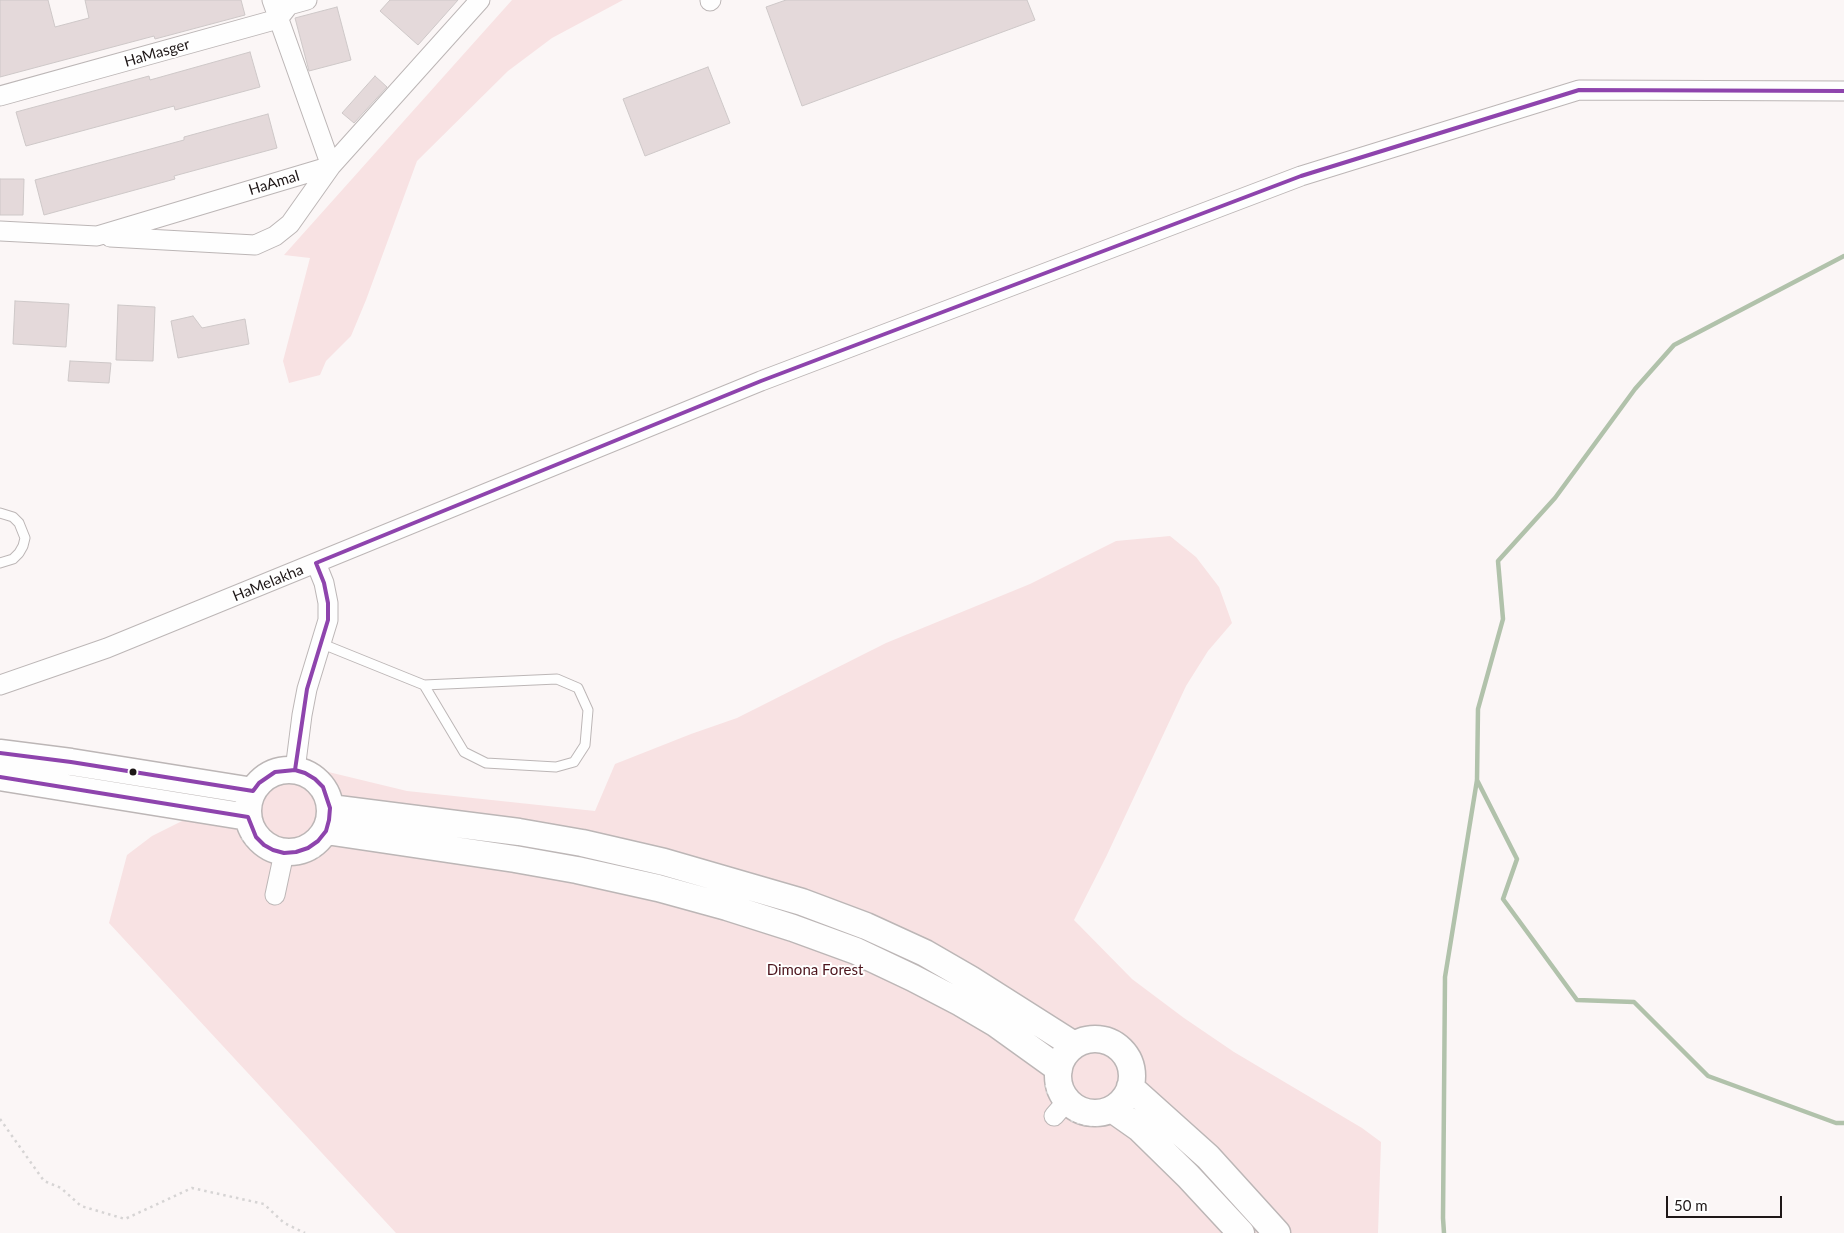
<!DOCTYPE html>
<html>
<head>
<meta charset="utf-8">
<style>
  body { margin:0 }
  #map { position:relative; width:1844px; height:1233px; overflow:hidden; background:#fbf6f6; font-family:Lato,sans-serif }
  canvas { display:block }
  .scale { position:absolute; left:1666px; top:1196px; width:116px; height:22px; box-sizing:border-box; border:2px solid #1e1717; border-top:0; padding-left:6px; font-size:15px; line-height:18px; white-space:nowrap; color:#1e1717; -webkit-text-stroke:4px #fff; paint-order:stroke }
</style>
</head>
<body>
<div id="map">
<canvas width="1844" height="1233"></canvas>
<div class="scale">50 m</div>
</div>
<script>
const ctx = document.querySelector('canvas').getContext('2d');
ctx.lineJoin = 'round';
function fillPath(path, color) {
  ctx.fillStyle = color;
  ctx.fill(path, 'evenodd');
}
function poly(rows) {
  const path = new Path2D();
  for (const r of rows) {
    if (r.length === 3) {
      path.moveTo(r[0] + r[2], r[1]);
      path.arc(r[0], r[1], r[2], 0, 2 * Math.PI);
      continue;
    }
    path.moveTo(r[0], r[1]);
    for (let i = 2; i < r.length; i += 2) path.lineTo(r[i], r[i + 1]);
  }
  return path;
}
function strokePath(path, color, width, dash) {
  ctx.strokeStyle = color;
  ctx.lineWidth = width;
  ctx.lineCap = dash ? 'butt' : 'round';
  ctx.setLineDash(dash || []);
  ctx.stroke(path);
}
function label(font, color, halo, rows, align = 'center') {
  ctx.font = font + ' Lato,sans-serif';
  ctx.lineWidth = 4;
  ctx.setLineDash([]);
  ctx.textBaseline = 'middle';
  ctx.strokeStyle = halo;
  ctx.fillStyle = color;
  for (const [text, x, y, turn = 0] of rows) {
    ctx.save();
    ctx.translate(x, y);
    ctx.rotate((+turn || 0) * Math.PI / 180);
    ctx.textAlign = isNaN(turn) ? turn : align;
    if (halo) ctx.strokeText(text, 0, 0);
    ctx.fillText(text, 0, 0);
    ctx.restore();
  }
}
fillPath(poly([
  [512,0,623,0,552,38,508,71,417,161,366,300,351,336,326,361,320,375,289,383,283,361,310,258,284,255],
  [1170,536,1196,557,1219,587,1232,623,1208,651,1186,686,1106,857,1074,920,1132,979,1184,1018,1234,1052,1362,1128,1381,1142,1378,1233,396,1233,109,923,127,855,152,836,198,813,232,794,316,769,407,791,595,811,615,764,691,734,737,718,886,643,1030,584,1116,541]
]), '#f8e2e3');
strokePath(poly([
  [1477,780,1517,859,1503,899,1577,1000,1634,1002,1708,1076,1836,1123,1844,1123],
  [1444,1233,1443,1218,1445,977,1477,780,1478,709,1503,619,1498,561,1555,498,1635,389,1674,345,1844,256]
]), '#b1c2ab', 4.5);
const building = poly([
  [0,0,48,0,55,27,89,18,85,0,241,0,245,15,155,39,154,36,0,77,0,0],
  [390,0,458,0,418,45,380,11,390,0],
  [786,0,1027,0,1035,20,802,106,766,7,786,0],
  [337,7,351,60,309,71,295,18,337,7],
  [250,52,260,87,175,110,174,106,26,146,25,143,16,112,149,76,150,80,250,52],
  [708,67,730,123,645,156,623,99,708,67],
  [375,76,387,87,354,123,342,113,375,76],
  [268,114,277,148,174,176,175,179,44,215,35,180,184,140,184,137,268,114],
  [0,179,24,179,23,215,0,215,0,179],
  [15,301,69,304,66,347,13,344,15,301],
  [118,305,155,307,153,361,116,360,118,305],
  [193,316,202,328,245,319,249,344,178,358,171,321,193,316],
  [70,361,111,363,109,383,68,381,70,361]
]);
fillPath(building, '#e4d9da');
strokePath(building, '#cec8c8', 1);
const service = poly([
  [0,513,13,517,19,523,25,538,23,546,19,553,13,559,0,563],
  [320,643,424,685,557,679,578,688,588,710,585,745,574,762,556,767,486,763,464,752,424,685]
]);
const minor = poly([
  [710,1,711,0],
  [0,96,278,19,289,5,307,0],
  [0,231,97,236,331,166,480,0],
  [110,237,255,245,275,236,290,224,331,166,272,0],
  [0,685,107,648,761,381,1301,176,1579,90,1844,91],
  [295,770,302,715,307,689,328,620,328,603,324,583,316,563],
  [275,895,284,853],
  [1054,1116,1067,1101]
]);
const secondary = poly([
  [0,753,71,762,253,791],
  [289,811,41],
  [0,777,248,817],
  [330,808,519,832,582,843,664,862,802,902,866,926,925,953,970,979,1074,1045],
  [326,831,515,859,577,870,658,888,727,907,793,928,856,951,913,978,961,1003,995,1023,1059,1069],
  [1095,1076,37],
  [1130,1087,1208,1157,1277,1233],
  [1112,1109,1139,1128,1188,1176,1241,1233]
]);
strokePath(service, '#bcb6b6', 11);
strokePath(minor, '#bcb6b6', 21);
strokePath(secondary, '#bcb6b6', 29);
strokePath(poly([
  [242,838,250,847,266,858],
  [298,863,318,856,322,852],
  [1046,1085,1046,1090,1049,1096],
  [0,1119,44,1181,61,1188,81,1206,125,1219,192,1188,264,1204,284,1223,305,1233],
  [1071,1120,1074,1122,1088,1125,1100,1125]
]), '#d6d4d4', 2.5, [2.5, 4]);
strokePath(service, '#fefefe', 9);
strokePath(minor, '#fefefe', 19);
strokePath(secondary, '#fefefe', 26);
strokePath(poly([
  [316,563,761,381,1301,176,1579,90,1844,91],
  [0,753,71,762,253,791,259,783,275,772,295,770,305,773,315,779,323,787,330,808,329,820,326,831,318,841,308,848,296,852,284,853,273,850,264,845,256,837,248,817,0,777],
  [295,770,307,689,328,620,328,603,324,583,316,563]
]), '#8e44ad', 4);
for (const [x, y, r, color] of [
  [133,772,4.5,"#1e1717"]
]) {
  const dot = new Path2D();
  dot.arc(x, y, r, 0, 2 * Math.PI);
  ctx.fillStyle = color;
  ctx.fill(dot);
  strokePath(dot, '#fff', 2);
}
label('15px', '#1e1717', '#fff', [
  ["HaMasger",157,53,-16],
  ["HaAmal",274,183,-17],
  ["HaMelakha",268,583,-22]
]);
label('15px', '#4d151d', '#fff', [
  ["Dimona Forest",815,970]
]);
</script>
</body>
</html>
